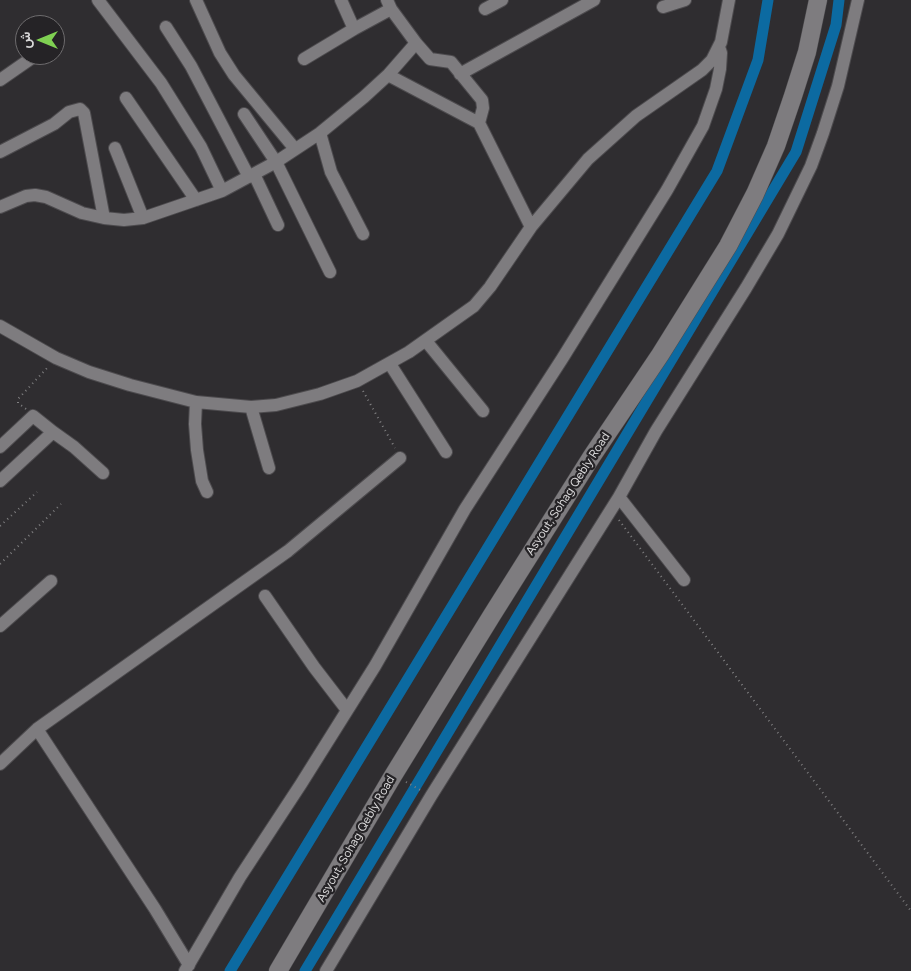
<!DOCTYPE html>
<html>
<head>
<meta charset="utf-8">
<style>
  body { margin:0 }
  #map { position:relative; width:911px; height:971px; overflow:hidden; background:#2f2d30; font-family:Figtree,Vazirmatn,sans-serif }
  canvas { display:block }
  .north { position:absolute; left:15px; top:15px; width:50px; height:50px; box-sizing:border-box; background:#252326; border:1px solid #6d6b6d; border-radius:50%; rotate:270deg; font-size:14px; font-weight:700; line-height:20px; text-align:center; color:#d8d7d8 }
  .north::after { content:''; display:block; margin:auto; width:18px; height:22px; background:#7fd052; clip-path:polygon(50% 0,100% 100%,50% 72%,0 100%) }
</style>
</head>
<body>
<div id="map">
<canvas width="911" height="971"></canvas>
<div class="north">ش</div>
</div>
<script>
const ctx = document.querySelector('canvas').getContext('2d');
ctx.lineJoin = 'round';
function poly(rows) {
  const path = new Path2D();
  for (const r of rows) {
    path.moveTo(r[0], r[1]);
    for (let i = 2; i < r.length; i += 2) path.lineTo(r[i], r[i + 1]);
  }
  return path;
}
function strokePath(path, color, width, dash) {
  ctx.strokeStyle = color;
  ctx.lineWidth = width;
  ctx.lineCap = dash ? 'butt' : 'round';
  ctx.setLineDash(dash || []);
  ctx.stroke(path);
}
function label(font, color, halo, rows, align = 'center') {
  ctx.font = font + ' Figtree,sans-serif';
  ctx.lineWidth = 4.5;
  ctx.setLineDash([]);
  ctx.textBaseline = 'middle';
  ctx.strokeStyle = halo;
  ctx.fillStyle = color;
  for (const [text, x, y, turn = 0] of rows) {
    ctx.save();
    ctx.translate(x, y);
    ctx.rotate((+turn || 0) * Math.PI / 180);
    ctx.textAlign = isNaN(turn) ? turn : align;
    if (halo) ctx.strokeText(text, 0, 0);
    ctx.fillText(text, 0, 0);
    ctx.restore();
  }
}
strokePath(poly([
  [230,971,717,171,758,60,768,0],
  [305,971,796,152,836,25,839,0]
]), '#0c6aa1', 11);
const street = poly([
  [98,0,161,83,201,147,222,191,276,162,320,133,364,97,388,75,479,123,531,227],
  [196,0,220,53,234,75,295,149],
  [341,0,354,29,391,9],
  [387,0,391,9,416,43,388,75],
  [663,7,685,0],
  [485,9,502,0],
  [166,27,191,66,249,177],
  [416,43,430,59,451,62,482,100,483,108,479,123],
  [304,59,354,29],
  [460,74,594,0],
  [0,80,36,55],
  [126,98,196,200],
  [244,114,276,162,330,272],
  [320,133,331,172,363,234],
  [115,148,143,218],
  [0,152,54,124,69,112,80,109,84,113,104,218],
  [254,174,278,225],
  [0,207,26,196,35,195,46,197,82,213,104,218,124,220,143,218,222,191],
  [0,326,56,358,89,372,130,385,196,402,251,407,276,405,320,394,357,381,409,352,474,306,490,287,531,227,588,159,636,116,702,70,712,60,721,42,729,0],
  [426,341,483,411],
  [390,364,446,452],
  [196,402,195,424,197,450,202,481,207,492],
  [251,407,269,468],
  [53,432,74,447,103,473],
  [0,447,33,416,53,432,0,481],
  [619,497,684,580],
  [265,596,314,667,347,710],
  [0,626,51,581],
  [37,729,155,909,189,965],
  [0,764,37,729,288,551,400,458],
  [185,971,240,877,301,784,375,666,465,509,562,359,667,190,703,126,716,89,720,69,721,53,719,47],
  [326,971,431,796,619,497,656,431,746,288,778,234,811,166,823,133,838,86,858,0]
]);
const secondary = poly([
  [278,971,391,779,492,615,592,456,660,355,728,246,755,194,776,146,793,96,807,52,818,0]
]);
strokePath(street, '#4d4b4e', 14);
strokePath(secondary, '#4d4b4e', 19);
strokePath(poly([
  [363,391,395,448],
  [26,409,18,403,18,399,48,367],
  [619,520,911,911],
  [0,526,37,492],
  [0,564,61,504],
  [406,782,422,791]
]), '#818082', 2, [1, 4]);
strokePath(street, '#7e7c7f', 12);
strokePath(secondary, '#7e7c7f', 18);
label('12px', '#d8d7d8', '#252326', [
  ["Asyout, Sohag Qebly Road",568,494,-57],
  ["Asyout, Sohag Qebly Road",356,839,-60]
]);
</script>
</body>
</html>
